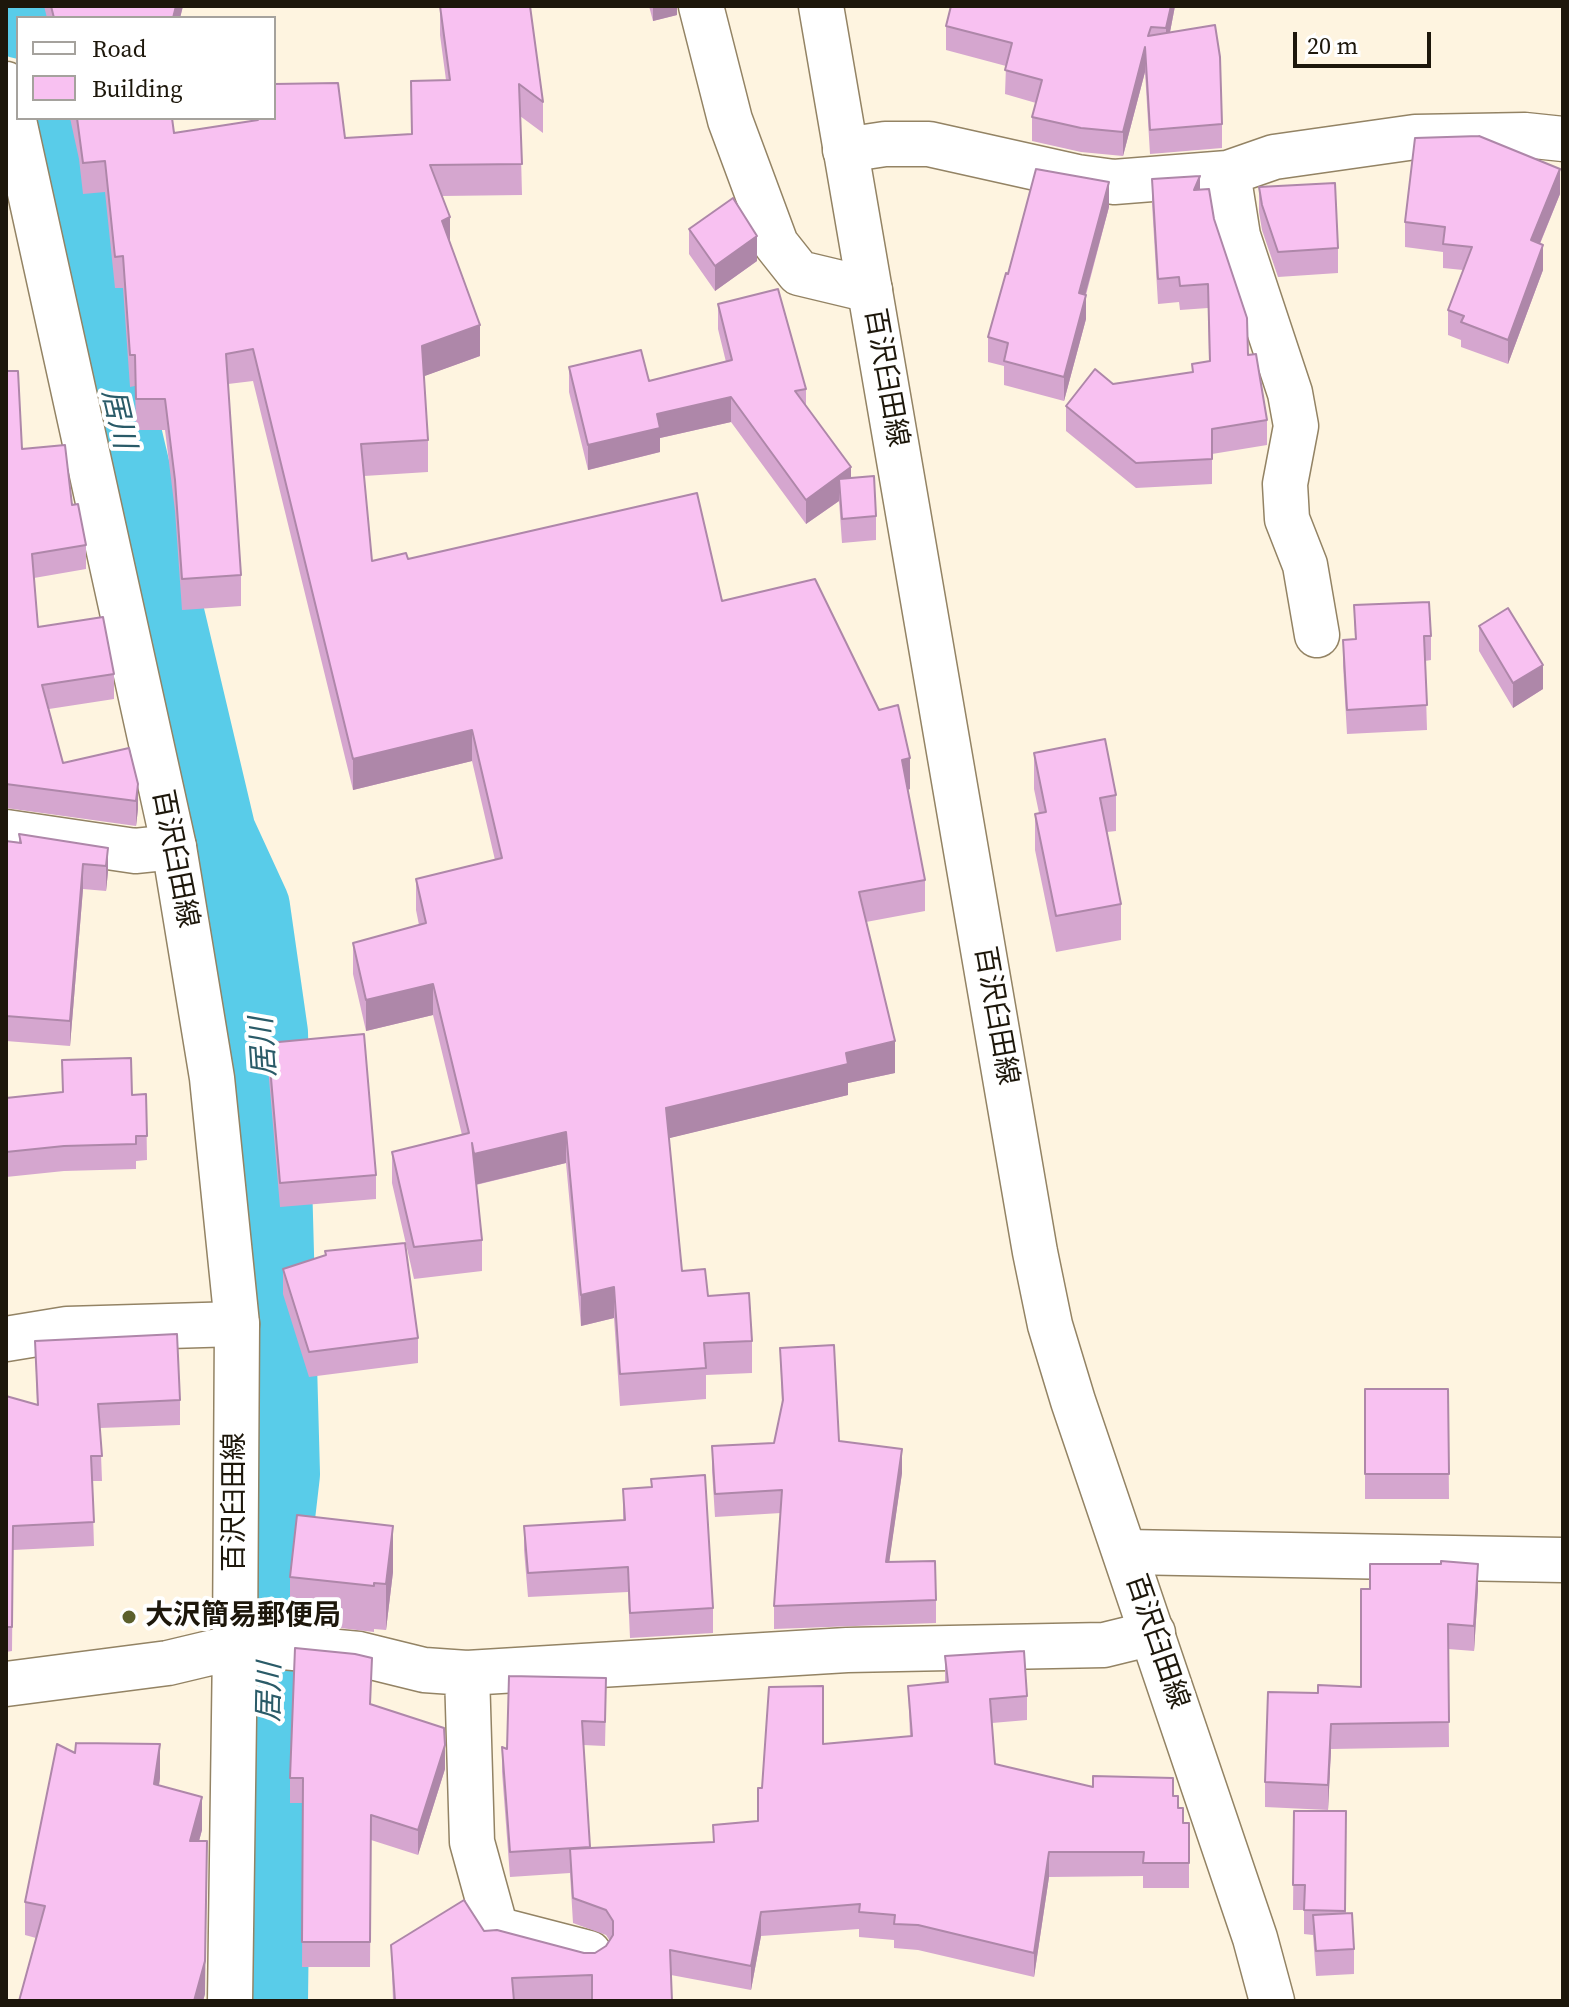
<!DOCTYPE html>
<html>
<head>
<meta charset="utf-8">
<style>
  body { margin:0 }
  #map { position:relative; width:1569px; height:2007px; overflow:hidden; background:#fef4e0; font-family:"Source Serif 4",serif }
  canvas { display:block }
  .frame { position:absolute; inset:0; border:8px solid #1d170b; pointer-events:none }
  .legend { position:absolute; left:16px; top:16px; width:260px; height:104px; box-sizing:border-box; background:#fff; border:2px solid #a5a29d; margin:0; padding:10px 14px; list-style:none; font-size:24px; color:#1d170b }
  .legend li { display:flex; align-items:center; gap:16px; height:40px }
  .legend b { width:40px; border:2px solid #a5a29d }
  .scale { position:absolute; left:1293px; top:32px; width:138px; height:36px; box-sizing:border-box; border:4px solid #1d170b; border-top:0; padding-left:10px; font-size:24px; line-height:28px; white-space:nowrap; color:#1d170b; -webkit-text-stroke:6px #fff; paint-order:stroke }
</style>
</head>
<body>
<div id="map">
<canvas width="1569" height="2007"></canvas>
<div class="frame"></div>
<ul class="legend">
<li><b style="height:10px;background:#fff"></b>Road</li>
<li><b style="height:22px;background:#f8c1f1"></b>Building</li>
</ul>
<div class="scale">20 m</div>
</div>
<script>
const ctx = document.querySelector('canvas').getContext('2d');
ctx.lineJoin = 'round';
function poly(rows) {
  const path = new Path2D();
  for (const r of rows) {
    path.moveTo(r[0], r[1]);
    for (let i = 2; i < r.length; i += 2) path.lineTo(r[i], r[i + 1]);
  }
  return path;
}
function strokePath(path, color, width, dash) {
  ctx.strokeStyle = color;
  ctx.lineWidth = width;
  ctx.lineCap = dash ? 'butt' : 'round';
  ctx.setLineDash(dash || []);
  ctx.stroke(path);
}
function fillPath(path, color) {
  ctx.fillStyle = color;
  ctx.fill(path, 'evenodd');
}
function label(font, color, halo, rows, align = 'center') {
  ctx.font = font + ' "Source Serif 4","Noto Sans JP",serif';
  ctx.lineWidth = 8;
  ctx.setLineDash([]);
  ctx.textBaseline = 'middle';
  ctx.strokeStyle = halo;
  ctx.fillStyle = color;
  for (const [text, x, y, turn = 0] of rows) {
    ctx.save();
    ctx.translate(x, y);
    ctx.rotate((+turn || 0) * Math.PI / 180);
    ctx.textAlign = isNaN(turn) ? turn : align;
    if (halo) ctx.strokeText(text, 0, 0);
    ctx.fillText(text, 0, 0);
    ctx.restore();
  }
}
strokePath(poly([
  [21,6,22,18],
  [46,118,215,833,249,907,267,1033,279,1474,266,1586,272,1596,267,2001]
]), '#59cce9', 82);
const minor = poly([
  [701,6,730,120,776,244,799,273,870,290],
  [845,150,885,144,929,144,1077,177,1114,182,1228,173,1274,157,1415,137,1525,135,1563,139],
  [1228,173,1238,236,1290,393,1296,426,1285,484,1287,519,1305,565,1317,635],
  [6,832,135,851,174,847],
  [6,1339,67,1329,237,1324],
  [1126,1552,1563,1560],
  [467,1673,472,1842,496,1929,589,1953],
  [6,1684,168,1663,235,1647,283,1647,359,1654,424,1670,467,1673,847,1650,1104,1645,1153,1633],
  [230,2001,235,1647]
]);
const major = poly([
  [821,6,1035,1252,1050,1325,1073,1401,1255,1938,1272,2001],
  [6,84,174,847,212,1078,237,1324,235,1647]
]);
strokePath(minor, '#938364', 47);
strokePath(major, '#938364', 47);
strokePath(minor, '#fff', 44);
strokePath(major, '#fff', 44);
fillPath(poly([
  [44,6,183,6,180,18,47,18],
  [440,6,543,102,543,133,520,116,522,195,442,196,450,244,480,356,424,376,428,440,428,472,364,476,372,561,408,559,722,601,910,789,908,790,925,880,925,911,866,922,895,1073,848,1083,848,1095,669,1138,682,1271,708,1296,752,1341,752,1373,706,1375,706,1399,620,1406,614,1318,581,1326,566,1163,476,1185,482,1240,482,1271,414,1279,392,1183,392,1152,462,1135,433,1015,366,1031,353,974,353,943,419,925,416,910,416,879,495,860,472,761,353,790,253,381,228,384,241,575,241,606,182,610,175,511,165,430,136,430,135,386,130,387,123,288,115,288,105,192,83,194,79,159,70,118,172,118,174,133,256,120,256,118,274,118,345,138,411,134,411,81,446,80,440,35],
  [649,6,677,6,677,15,653,21],
  [951,6,1175,6,1170,32,1222,124,1222,148,1150,154,1145,72,1123,156,1081,152,1032,141,1032,117,1036,103,1005,94,1006,66,946,50,946,26],
  [1152,179,1200,190,1214,219,1248,355,1267,420,1267,445,1212,454,1212,484,1136,488,1066,431,1066,406,1113,384,1192,372,1192,364,1209,361,1208,308,1180,310,1179,302,1158,304,1152,204],
  [1259,187,1338,248,1338,273,1278,277,1262,230,1259,212],
  [1560,194,1540,244,1543,270,1508,364,1461,347,1461,340,1448,335,1448,310,1463,270,1443,268,1443,252,1405,247,1405,222],
  [1109,207,1086,295,1086,319,1064,401,1004,385,1004,366,988,362,988,337,1008,274],
  [689,229,757,261,715,291,689,254],
  [718,304,806,389,806,406,851,478,876,516,876,540,842,543,839,501,806,524,731,422,660,438,660,452,588,470,569,392,569,367,649,381,726,362,718,329],
  [6,371,22,449,72,505,86,545,86,569,34,578,38,627,114,674,114,699,49,709,63,763,129,748,138,809,136,826,6,808],
  [1354,605,1431,636,1431,660,1425,661,1427,730,1347,734,1343,665,1343,640,1355,639],
  [1479,626,1543,689,1513,708,1479,651],
  [1034,753,1116,795,1116,831,1107,832,1121,904,1121,940,1056,952,1035,850,1035,814,1039,813,1034,789],
  [19,834,108,848,108,872,106,891,83,889,70,1046,6,1041,6,841,19,842],
  [268,1043,376,1175,376,1199,280,1207,268,1067],
  [146,1094,147,1160,136,1161,136,1169,64,1171,6,1177,6,1098],
  [283,1269,418,1338,418,1363,309,1377,283,1294],
  [35,1341,180,1400,180,1425,100,1428,102,1481,92,1481,94,1546,13,1550,12,1651,6,1652,6,1396,37,1405],
  [780,1348,839,1441,902,1473,889,1562,936,1600,936,1623,774,1629,774,1606,781,1513,715,1517,712,1470,712,1446,774,1443,782,1405],
  [1365,1389,1448,1389,1449,1499,1365,1499],
  [651,1479,713,1608,713,1633,630,1638,628,1592,528,1597,524,1550,524,1526,623,1520,623,1489,651,1487],
  [393,1572,386,1630,374,1629,374,1632,290,1622,290,1577],
  [1478,1589,1474,1651,1448,1649,1449,1747,1331,1749,1328,1810,1265,1807,1265,1782,1318,1693,1361,1687],
  [945,1656,1027,1696,1027,1720,992,1723,995,1764,1093,1787,1173,1796,1183,1823,1189,1823,1189,1888,1143,1888,1143,1876,1049,1877,1034,1977,918,1950,894,1948,894,1940,859,1937,859,1929,761,1936,751,1990,671,1975,592,1999,556,2001,393,2001,391,1945,484,1931,584,1953,595,1953,606,1946,610,1941,606,1935,573,1923,570,1873,510,1877,502,1772,502,1747,507,1749,606,1702,605,1746,583,1745,590,1848,713,1842,713,1825,758,1821,762,1788,823,1744,910,1736,908,1686,945,1682],
  [371,1705,445,1769,418,1855,371,1840,370,1967,302,1967,303,1803,290,1803,290,1778],
  [75,1753,160,1778,159,1785,202,1830,199,1841,205,1994,203,2001,19,2001,36,1938,25,1935,25,1902],
  [1294,1811,1346,1811,1346,1913,1354,1949,1354,1974,1316,1976,1313,1935,1304,1934,1304,1910,1293,1910]
]), '#d5a6cf');
fillPath(poly([
  [176,6,183,6,180,18,173,18],
  [653,6,677,6,677,15,653,21],
  [1171,6,1175,6,1166,53,1166,28],
  [1145,47,1145,72,1123,156,1123,132],
  [1560,169,1560,194,1531,265,1531,240],
  [1200,176,1200,200,1194,190],
  [1109,182,1109,207,1079,318,1079,293],
  [450,217,450,249,442,221],
  [757,236,757,261,715,291,715,266],
  [1543,245,1543,270,1508,364,1508,340],
  [1086,295,1086,319,1064,401,1064,377],
  [480,325,480,356,422,377,422,346],
  [731,397,731,422,660,438,660,452,588,470,588,445,657,414],
  [851,467,851,492,839,479,839,501,806,524,806,500],
  [1543,665,1543,689,1513,708,1513,683],
  [472,730,472,761,353,790,353,759],
  [910,758,910,789,902,791,902,760],
  [138,784,138,809,136,826,136,801],
  [108,848,108,872,106,891,106,866],
  [83,864,83,889,70,1046,70,1021],
  [433,984,433,1015,366,1031,366,1000],
  [895,1041,895,1073,848,1083,848,1095,666,1139,666,1108,846,1053],
  [566,1132,566,1163,474,1185,474,1154],
  [614,1287,614,1318,581,1326,581,1295],
  [902,1449,902,1473,886,1585,886,1562],
  [393,1526,393,1572,386,1630,386,1584],
  [1478,1564,1478,1589,1474,1651,1474,1626],
  [1331,1724,1331,1749,1328,1810,1328,1785],
  [160,1744,160,1778,154,1817,154,1784],
  [445,1745,445,1769,418,1855,418,1830],
  [202,1797,202,1830,190,1874,190,1841],
  [207,1841,205,1994,203,2001,194,2001],
  [1049,1852,1049,1877,1034,1977,1034,1953],
  [761,1912,761,1936,751,1990,751,1966]
]), '#ae87a9');
const building = poly([
  [51,6,176,6,173,18,54,18,51,6],
  [440,6,530,6,543,102,519,84,522,164,430,165,450,217,442,221,480,325,422,346,428,440,361,444,372,561,406,553,408,559,697,493,722,601,815,579,879,710,898,705,910,758,902,760,925,880,859,892,895,1041,846,1053,848,1064,666,1108,682,1271,705,1269,708,1296,749,1293,752,1341,704,1343,706,1368,620,1374,614,1287,581,1295,566,1132,474,1154,472,1143,482,1240,414,1247,392,1152,469,1133,433,984,366,1000,353,943,426,923,416,879,502,858,472,730,353,759,253,349,226,354,241,575,182,579,175,480,165,399,136,399,135,355,130,355,123,256,115,257,105,161,83,163,77,118,172,118,174,133,258,120,257,118,274,118,274,84,338,83,345,138,412,134,411,81,450,80,440,6],
  [951,6,1171,6,1166,28,1151,27,1148,36,1215,25,1220,57,1222,124,1150,130,1145,47,1123,132,1081,128,1032,117,1042,80,1005,70,1012,43,946,26,951,6],
  [1479,136,1560,169,1531,240,1543,245,1508,340,1461,322,1464,316,1448,310,1472,247,1443,244,1445,227,1405,222,1415,138,1479,136],
  [1036,169,1109,182,1079,293,1086,295,1064,377,1004,361,1008,343,988,337,1006,273,1008,274,1036,169],
  [1200,176,1194,190,1209,189,1214,219,1247,318,1248,355,1256,354,1267,420,1212,429,1212,459,1136,463,1066,406,1095,369,1113,384,1193,372,1192,364,1210,361,1208,284,1180,286,1179,277,1158,279,1152,179,1200,176],
  [1335,183,1338,248,1278,252,1262,205,1259,187,1335,183],
  [733,198,757,236,715,266,689,229,733,198],
  [778,289,806,389,795,391,851,467,806,500,731,397,657,414,660,428,588,445,569,367,641,350,649,381,732,360,718,304,778,289],
  [6,371,18,371,22,449,65,445,72,505,78,504,86,545,32,554,38,627,103,617,114,674,42,685,63,763,129,748,138,784,136,801,6,784,6,371],
  [874,476,876,516,842,519,839,479,874,476],
  [1429,602,1431,636,1424,636,1427,705,1347,710,1343,640,1356,639,1354,605,1429,602],
  [1508,608,1543,665,1513,683,1479,626,1508,608],
  [1105,739,1116,795,1100,798,1121,904,1056,916,1035,814,1046,812,1034,753,1105,739],
  [19,834,108,848,106,866,83,864,70,1021,6,1016,6,841,21,843,19,834],
  [364,1034,376,1175,280,1183,268,1043,364,1034],
  [131,1058,132,1095,146,1094,147,1136,136,1136,136,1144,64,1146,6,1152,6,1098,63,1092,62,1060,131,1058],
  [405,1243,418,1338,309,1352,283,1269,326,1255,325,1251,405,1243],
  [177,1334,180,1400,98,1404,102,1456,91,1456,94,1522,13,1526,12,1627,6,1627,6,1396,38,1405,35,1341,177,1334],
  [834,1345,839,1441,902,1449,886,1562,935,1561,936,1600,774,1606,782,1490,715,1494,712,1446,774,1443,783,1400,780,1348,834,1345],
  [1365,1389,1448,1389,1449,1474,1365,1474,1365,1389],
  [705,1475,713,1608,630,1613,628,1567,528,1573,524,1526,625,1520,623,1489,652,1487,651,1479,705,1475],
  [297,1515,393,1526,386,1584,374,1583,374,1586,290,1577,297,1515],
  [1441,1561,1478,1564,1474,1626,1448,1624,1449,1722,1331,1724,1328,1785,1265,1782,1268,1692,1318,1693,1318,1685,1361,1687,1361,1589,1370,1589,1370,1564,1441,1564,1441,1561],
  [295,1648,355,1654,372,1658,370,1704,444,1728,445,1745,418,1830,371,1815,370,1942,302,1942,303,1778,290,1778,295,1648],
  [1024,1651,1027,1696,990,1699,995,1764,1093,1787,1093,1776,1173,1778,1173,1796,1178,1796,1178,1808,1183,1808,1183,1823,1189,1823,1189,1863,1143,1863,1144,1852,1049,1852,1034,1953,918,1925,894,1924,895,1915,859,1912,860,1904,761,1912,751,1966,670,1950,672,2001,592,2001,592,1975,512,1978,514,2001,395,2001,391,1945,464,1900,484,1931,497,1930,584,1953,595,1953,606,1946,613,1935,613,1921,606,1910,573,1898,570,1849,714,1842,713,1825,758,1821,758,1788,762,1788,769,1687,823,1686,823,1744,912,1736,908,1686,948,1682,945,1656,1024,1651],
  [509,1676,606,1678,605,1722,582,1721,590,1847,510,1852,502,1747,507,1749,509,1676],
  [76,1743,160,1744,154,1784,202,1797,190,1841,207,1841,205,1961,194,2001,19,2001,45,1906,25,1902,57,1744,75,1753,76,1743],
  [1294,1811,1346,1811,1345,1911,1304,1910,1305,1885,1293,1885,1294,1811],
  [1352,1913,1354,1949,1316,1951,1313,1915,1352,1913]
]);
fillPath(building, '#f8c1f1');
strokePath(building, '#ae87a9', 2);
for (const [x, y, r, color] of [
  [129,1617,8,"#5c602d"]
]) {
  const dot = new Path2D();
  dot.arc(x, y, r, 0, 2 * Math.PI);
  ctx.fillStyle = color;
  ctx.fill(dot);
  strokePath(dot, '#fff', 3);
}
label('28px', '#1d170b', '#fff', [
  ["百沢臼田線",885,378,80],
  ["百沢臼田線",174,859,79],
  ["百沢臼田線",995,1016,80],
  ["百沢臼田線",236,1502,-90],
  ["百沢臼田線",1156,1642,71]
]);
label('bold 28px', '#1d170b', '#fff', [
  ["大沢簡易郵便局",145,1617]
], 'left');
label('italic 30px', '#2a5b68', '#fff', [
  ["居川",117,419,77],
  ["居川",265,1047,-94],
  ["居川",271,1692,-89]
]);
</script>
</body>
</html>
